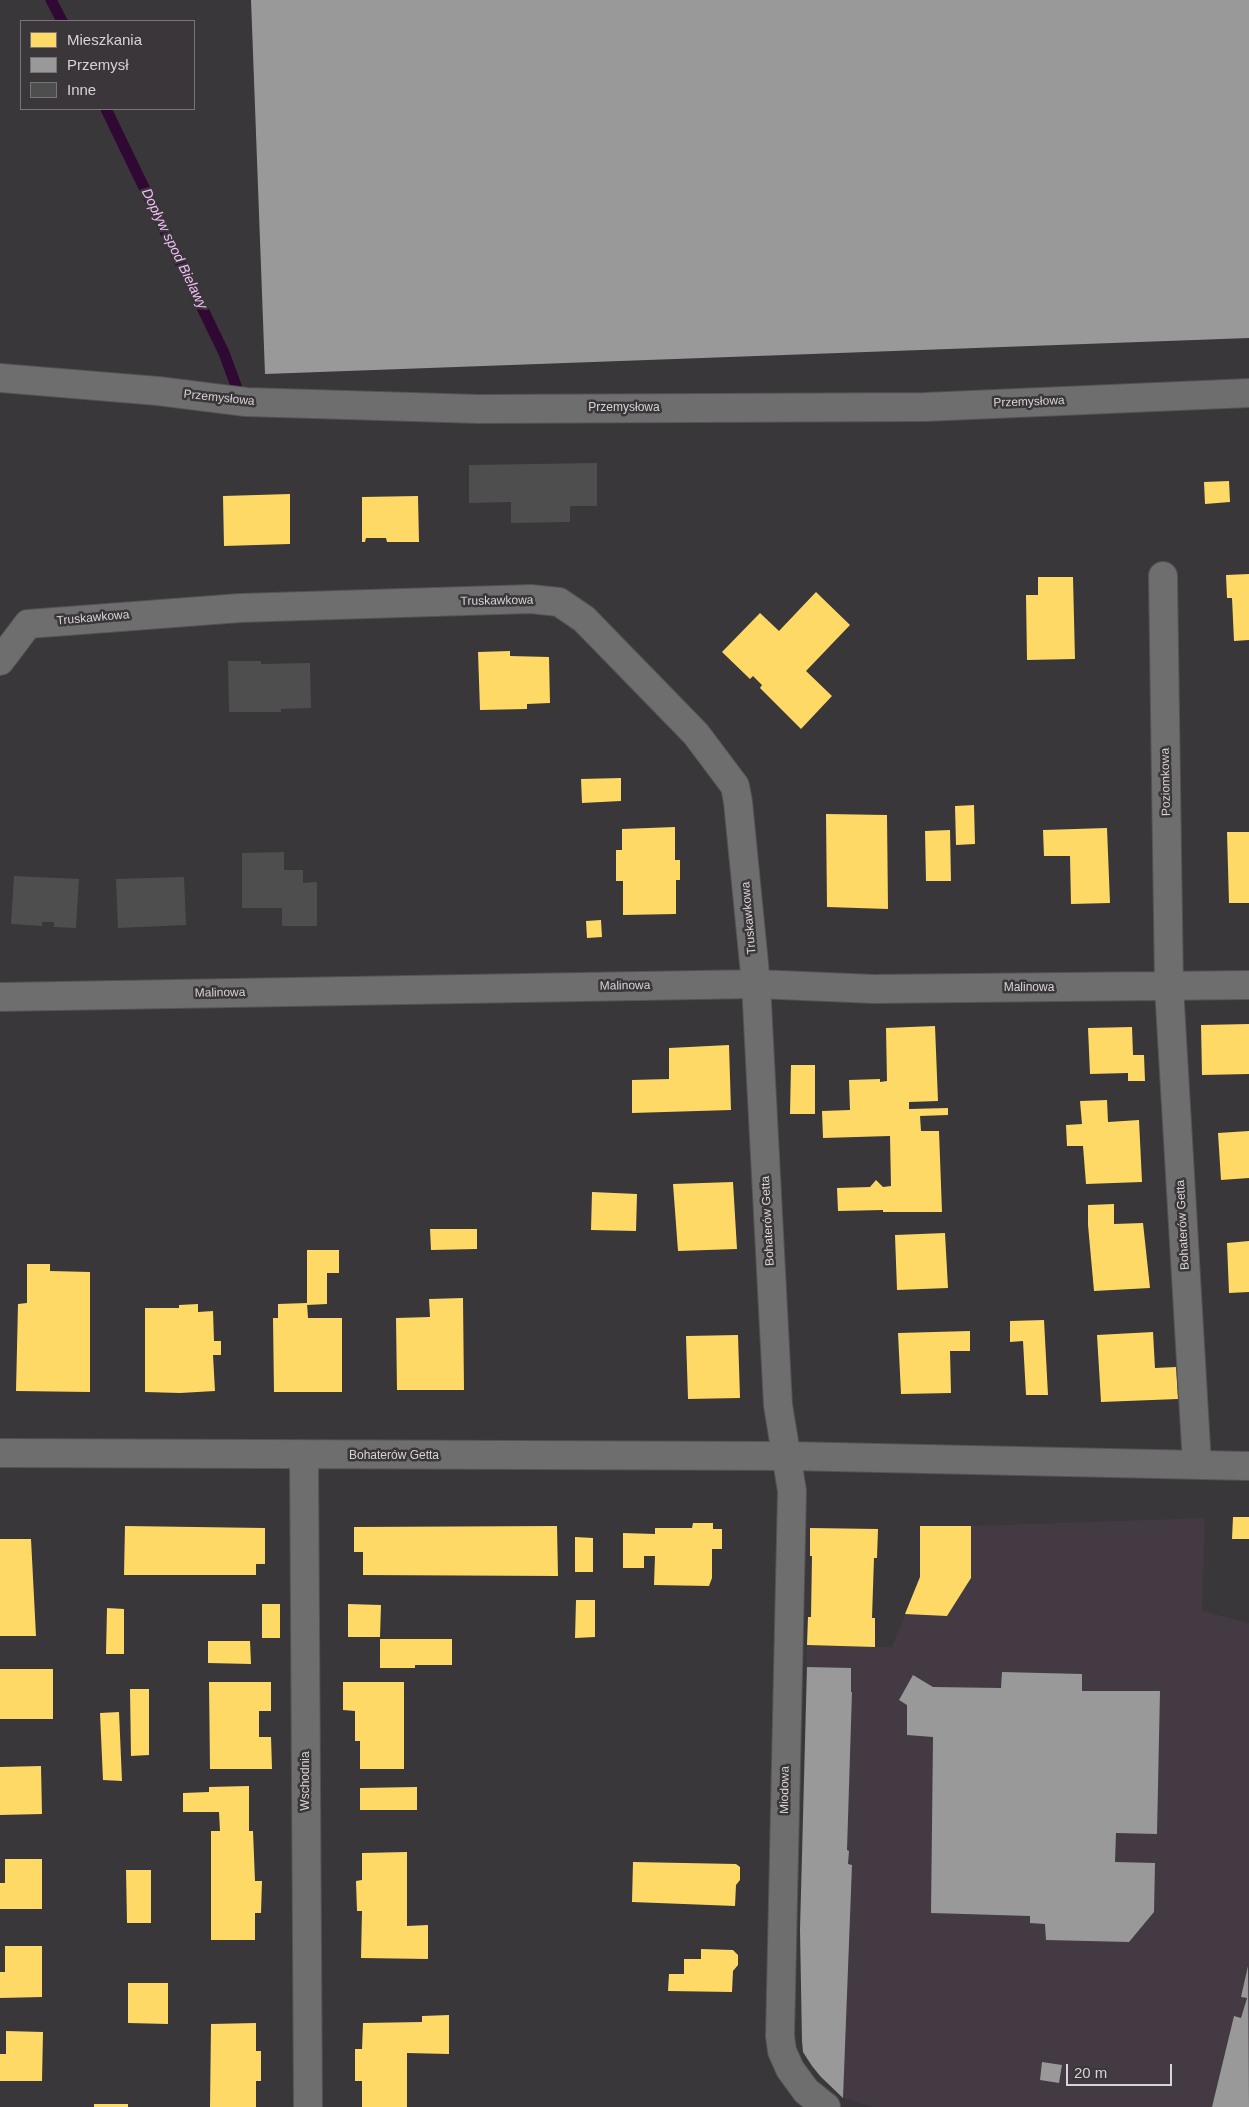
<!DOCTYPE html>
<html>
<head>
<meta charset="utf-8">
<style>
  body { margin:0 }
  #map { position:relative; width:1249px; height:2107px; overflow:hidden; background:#393739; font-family:Arial,sans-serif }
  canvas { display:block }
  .legend { position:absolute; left:20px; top:20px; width:175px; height:90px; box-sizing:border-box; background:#3a363a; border:1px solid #787579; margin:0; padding:6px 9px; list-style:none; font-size:15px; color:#d6d4d7 }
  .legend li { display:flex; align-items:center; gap:10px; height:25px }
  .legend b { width:25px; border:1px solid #787579 }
  .scale { position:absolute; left:1066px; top:2064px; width:106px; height:22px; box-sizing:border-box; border:2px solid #d6d4d7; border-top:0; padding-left:6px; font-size:15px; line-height:18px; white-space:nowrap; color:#d6d4d7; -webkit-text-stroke:4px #3a363a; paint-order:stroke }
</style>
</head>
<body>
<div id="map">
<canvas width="1249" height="2107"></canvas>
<ul class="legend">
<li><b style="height:14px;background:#ffd966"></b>Mieszkania</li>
<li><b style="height:14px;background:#999"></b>Przemysł</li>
<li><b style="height:14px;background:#4f4e4f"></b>Inne</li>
</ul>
<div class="scale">20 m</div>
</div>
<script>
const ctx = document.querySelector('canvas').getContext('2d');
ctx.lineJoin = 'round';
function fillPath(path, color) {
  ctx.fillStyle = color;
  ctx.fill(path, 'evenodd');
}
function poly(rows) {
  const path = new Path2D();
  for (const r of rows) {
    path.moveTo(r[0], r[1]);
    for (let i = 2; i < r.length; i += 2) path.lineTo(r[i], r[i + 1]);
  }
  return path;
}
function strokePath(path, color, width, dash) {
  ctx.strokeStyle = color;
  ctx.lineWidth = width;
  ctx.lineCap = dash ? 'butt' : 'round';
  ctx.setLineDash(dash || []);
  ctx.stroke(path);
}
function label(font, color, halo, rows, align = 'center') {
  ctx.font = font + ' Arial,sans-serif';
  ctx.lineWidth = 5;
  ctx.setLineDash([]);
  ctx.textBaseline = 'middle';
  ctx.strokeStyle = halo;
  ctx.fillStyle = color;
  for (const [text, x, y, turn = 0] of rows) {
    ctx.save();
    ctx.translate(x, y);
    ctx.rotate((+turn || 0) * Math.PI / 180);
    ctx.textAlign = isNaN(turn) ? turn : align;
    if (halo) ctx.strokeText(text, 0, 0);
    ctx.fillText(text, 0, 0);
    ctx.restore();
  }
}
fillPath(poly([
  [1205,1518,1202,1611,1249,1623,1249,2107,872,2107,843,2098,821,2077,812,2066,803,2052,802,2041,800,1930,807,1645,892,1647,920,1577,920,1526,971,1526]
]), '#433a43');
fillPath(poly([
  [1229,481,1230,502,1205,504,1204,482],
  [290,494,290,544,224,546,223,496],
  [418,496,419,542,387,542,386,538,366,538,365,542,362,542,362,497],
  [1249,574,1249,640,1234,641,1232,598,1227,598,1226,575],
  [1038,577,1073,577,1075,659,1027,660,1026,595,1038,595],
  [816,592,850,625,806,671,832,696,801,729,760,688,762,685,753,676,750,679,722,652,760,613,779,631],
  [510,651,510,656,549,657,550,703,527,704,527,709,480,710,478,652],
  [621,778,621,801,582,803,581,779],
  [974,805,975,844,956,845,955,806],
  [826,814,887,815,888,909,827,907],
  [675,827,675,860,680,860,680,880,676,880,676,914,623,915,623,881,616,881,616,850,622,850,622,829],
  [1107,828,1110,903,1071,904,1070,856,1044,856,1043,830],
  [950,830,951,881,926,881,925,831],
  [1227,832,1249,832,1249,903,1229,903],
  [601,920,602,937,587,938,586,921],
  [1249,1024,1249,1074,1202,1075,1201,1025],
  [935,1026,938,1101,909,1102,909,1109,948,1108,948,1115,920,1116,921,1131,939,1131,942,1212,883,1212,883,1210,838,1211,837,1188,870,1187,876,1180,883,1187,891,1186,890,1136,823,1138,822,1111,850,1110,849,1080,880,1079,880,1082,887,1081,886,1028],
  [1132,1027,1133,1055,1144,1055,1145,1081,1128,1081,1128,1073,1090,1074,1088,1028],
  [729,1045,731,1110,632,1113,632,1080,669,1079,669,1048],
  [791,1065,815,1065,815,1114,790,1114],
  [1107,1100,1108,1122,1139,1120,1142,1182,1086,1184,1083,1146,1067,1146,1066,1125,1082,1124,1080,1101],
  [1249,1131,1249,1178,1221,1180,1218,1133],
  [733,1182,737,1249,678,1251,673,1184],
  [592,1192,637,1194,636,1231,591,1230],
  [1114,1204,1114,1224,1143,1223,1150,1288,1094,1291,1088,1225,1088,1205],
  [430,1229,477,1229,477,1249,431,1250],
  [945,1233,948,1288,897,1290,895,1235],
  [1249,1241,1249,1292,1229,1293,1227,1243],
  [307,1250,339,1250,339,1273,327,1273,327,1304,307,1305],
  [27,1264,50,1264,50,1271,90,1272,90,1392,16,1391,18,1304,27,1303],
  [463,1298,464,1390,397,1390,396,1318,430,1317,429,1299],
  [307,1303,308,1318,342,1318,342,1392,274,1392,273,1318,278,1318,278,1304],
  [198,1304,198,1312,213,1311,214,1341,221,1341,221,1355,213,1355,215,1391,180,1393,145,1392,145,1308,179,1308,179,1305],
  [1044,1320,1048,1395,1026,1395,1023,1341,1010,1342,1010,1321],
  [970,1331,970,1351,950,1351,951,1393,901,1394,898,1333],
  [1153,1332,1155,1368,1176,1367,1178,1399,1101,1402,1097,1335],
  [738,1335,740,1398,688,1399,686,1336],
  [1233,1517,1249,1517,1249,1539,1232,1539],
  [693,1523,713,1523,713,1529,722,1529,722,1549,712,1549,712,1578,709,1586,654,1585,655,1556,644,1556,644,1568,623,1568,623,1533,655,1534,655,1528,692,1528],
  [125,1526,265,1528,265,1564,256,1564,256,1575,124,1575],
  [557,1526,558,1576,363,1575,363,1552,354,1552,354,1527],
  [920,1526,971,1526,971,1578,947,1616,905,1614,920,1577],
  [810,1528,878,1529,877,1558,874,1558,872,1618,875,1618,875,1647,807,1645,808,1617,811,1617,812,1556,810,1556],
  [575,1537,593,1538,593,1572,575,1572],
  [0,1539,31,1539,36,1636,0,1636],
  [576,1600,595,1600,595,1637,575,1638],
  [262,1604,280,1604,280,1638,262,1638],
  [348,1604,381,1605,380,1637,348,1637],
  [107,1608,124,1609,124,1654,106,1654],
  [380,1639,452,1639,452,1665,415,1665,415,1668,380,1668],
  [208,1641,250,1641,251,1664,208,1663],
  [0,1669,53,1669,53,1719,0,1719],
  [209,1682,271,1682,271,1711,259,1711,259,1737,271,1737,272,1769,210,1769],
  [343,1682,404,1682,404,1769,360,1769,360,1741,355,1741,355,1711,343,1710],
  [130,1689,149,1689,149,1755,131,1756],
  [119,1712,122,1781,103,1780,100,1713],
  [41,1766,42,1814,0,1815,0,1767],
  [249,1786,249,1831,253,1831,255,1881,262,1881,261,1913,255,1913,255,1940,211,1940,211,1831,220,1831,219,1812,183,1812,183,1793,209,1792,209,1787],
  [417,1787,417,1810,360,1810,360,1788],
  [407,1852,407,1926,428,1925,428,1959,361,1958,362,1911,357,1911,356,1881,362,1880,362,1853],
  [5,1859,42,1859,42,1909,0,1909,0,1883,5,1883],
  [633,1862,736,1864,740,1867,740,1880,736,1885,735,1906,632,1902],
  [126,1870,151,1870,151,1923,127,1923],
  [5,1946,42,1946,42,1997,0,1998,0,1972,5,1972],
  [701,1949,733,1950,738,1955,738,1965,733,1971,732,1992,668,1991,669,1974,684,1974,684,1959,701,1959],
  [128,1983,168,1983,168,2024,128,2023],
  [449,2015,449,2054,407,2053,407,2107,362,2107,362,2081,355,2081,355,2049,362,2049,363,2023,422,2022,422,2016],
  [256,2023,256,2051,261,2051,261,2081,256,2081,256,2107,210,2107,211,2024],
  [6,2031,43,2032,42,2081,0,2081,0,2054,6,2054],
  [94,2104,128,2104,128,2107,94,2107]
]), '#ffd966');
fillPath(poly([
  [251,0,1249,0,1249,338,265,374],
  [807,1667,851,1668,851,1692,852,1692,847,1850,849,1851,848,1864,852,1865,843,2098,821,2077,812,2066,803,2052,802,2041,800,1930],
  [1002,1672,1082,1674,1082,1691,1160,1691,1157,1834,1116,1833,1115,1862,1155,1863,1154,1912,1129,1942,1046,1940,1045,1924,1030,1923,1030,1916,931,1913,933,1737,907,1735,907,1705,899,1700,913,1675,933,1687,1001,1688],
  [1248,1966,1249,2107,1212,2107,1234,2016,1241,2018,1247,1998,1241,1997],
  [1042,2062,1062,2065,1059,2083,1040,2080]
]), '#999');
strokePath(poly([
  [51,0,62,21],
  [106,109,224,353,238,391]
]), '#300834', 11);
fillPath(poly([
  [597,463,597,506,570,506,570,522,511,523,511,502,469,503,469,465],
  [228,661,261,661,261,664,310,663,311,708,281,709,281,712,229,712],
  [284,852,284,870,303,870,303,883,317,882,317,926,282,926,282,908,242,908,242,853],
  [14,876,79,879,76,928,54,927,54,922,42,922,42,926,11,924],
  [184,877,186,925,118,928,116,879]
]), '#4f4e4f');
const minor = poly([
  [0,378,158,391,246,402,479,409,925,407,1249,393],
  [1163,576,1169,987,1197,1464],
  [0,661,28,624,240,608,531,599,559,602,584,619,696,734,735,786,738,802,756,984,778,1405,792,1491,780,2036,782,2051,790,2069,806,2091,826,2107],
  [0,997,756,984,874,989,1249,985],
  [304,1456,308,2107]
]);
const tertiary = poly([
  [0,1453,788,1456,1249,1466]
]);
strokePath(minor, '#545354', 30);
strokePath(tertiary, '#545354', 30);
strokePath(minor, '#6f6e6f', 28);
strokePath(tertiary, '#6f6e6f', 28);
label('12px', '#d6d4d7', '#3a363a', [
  ["Przemysłowa",219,398,6],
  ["Przemysłowa",1029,402,-2],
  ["Przemysłowa",624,408],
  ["Truskawkowa",497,601,-1],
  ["Truskawkowa",93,618,-5],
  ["Poziomkowa",1166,782,-91],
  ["Truskawkowa",749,918,-95],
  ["Malinowa",625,986,-1],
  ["Malinowa",1029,988],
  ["Malinowa",220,993,-1],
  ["Bohaterów Getta",768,1221,-93],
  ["Bohaterów Getta",1183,1225,-93],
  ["Bohaterów Getta",394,1456],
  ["Wschodnia",306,1781,-90],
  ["Miodowa",785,1790,-89]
]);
label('italic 14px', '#f2c1f7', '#3a363a', [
  ["Dopływ spod Bielawy",174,249,64]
]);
</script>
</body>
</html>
